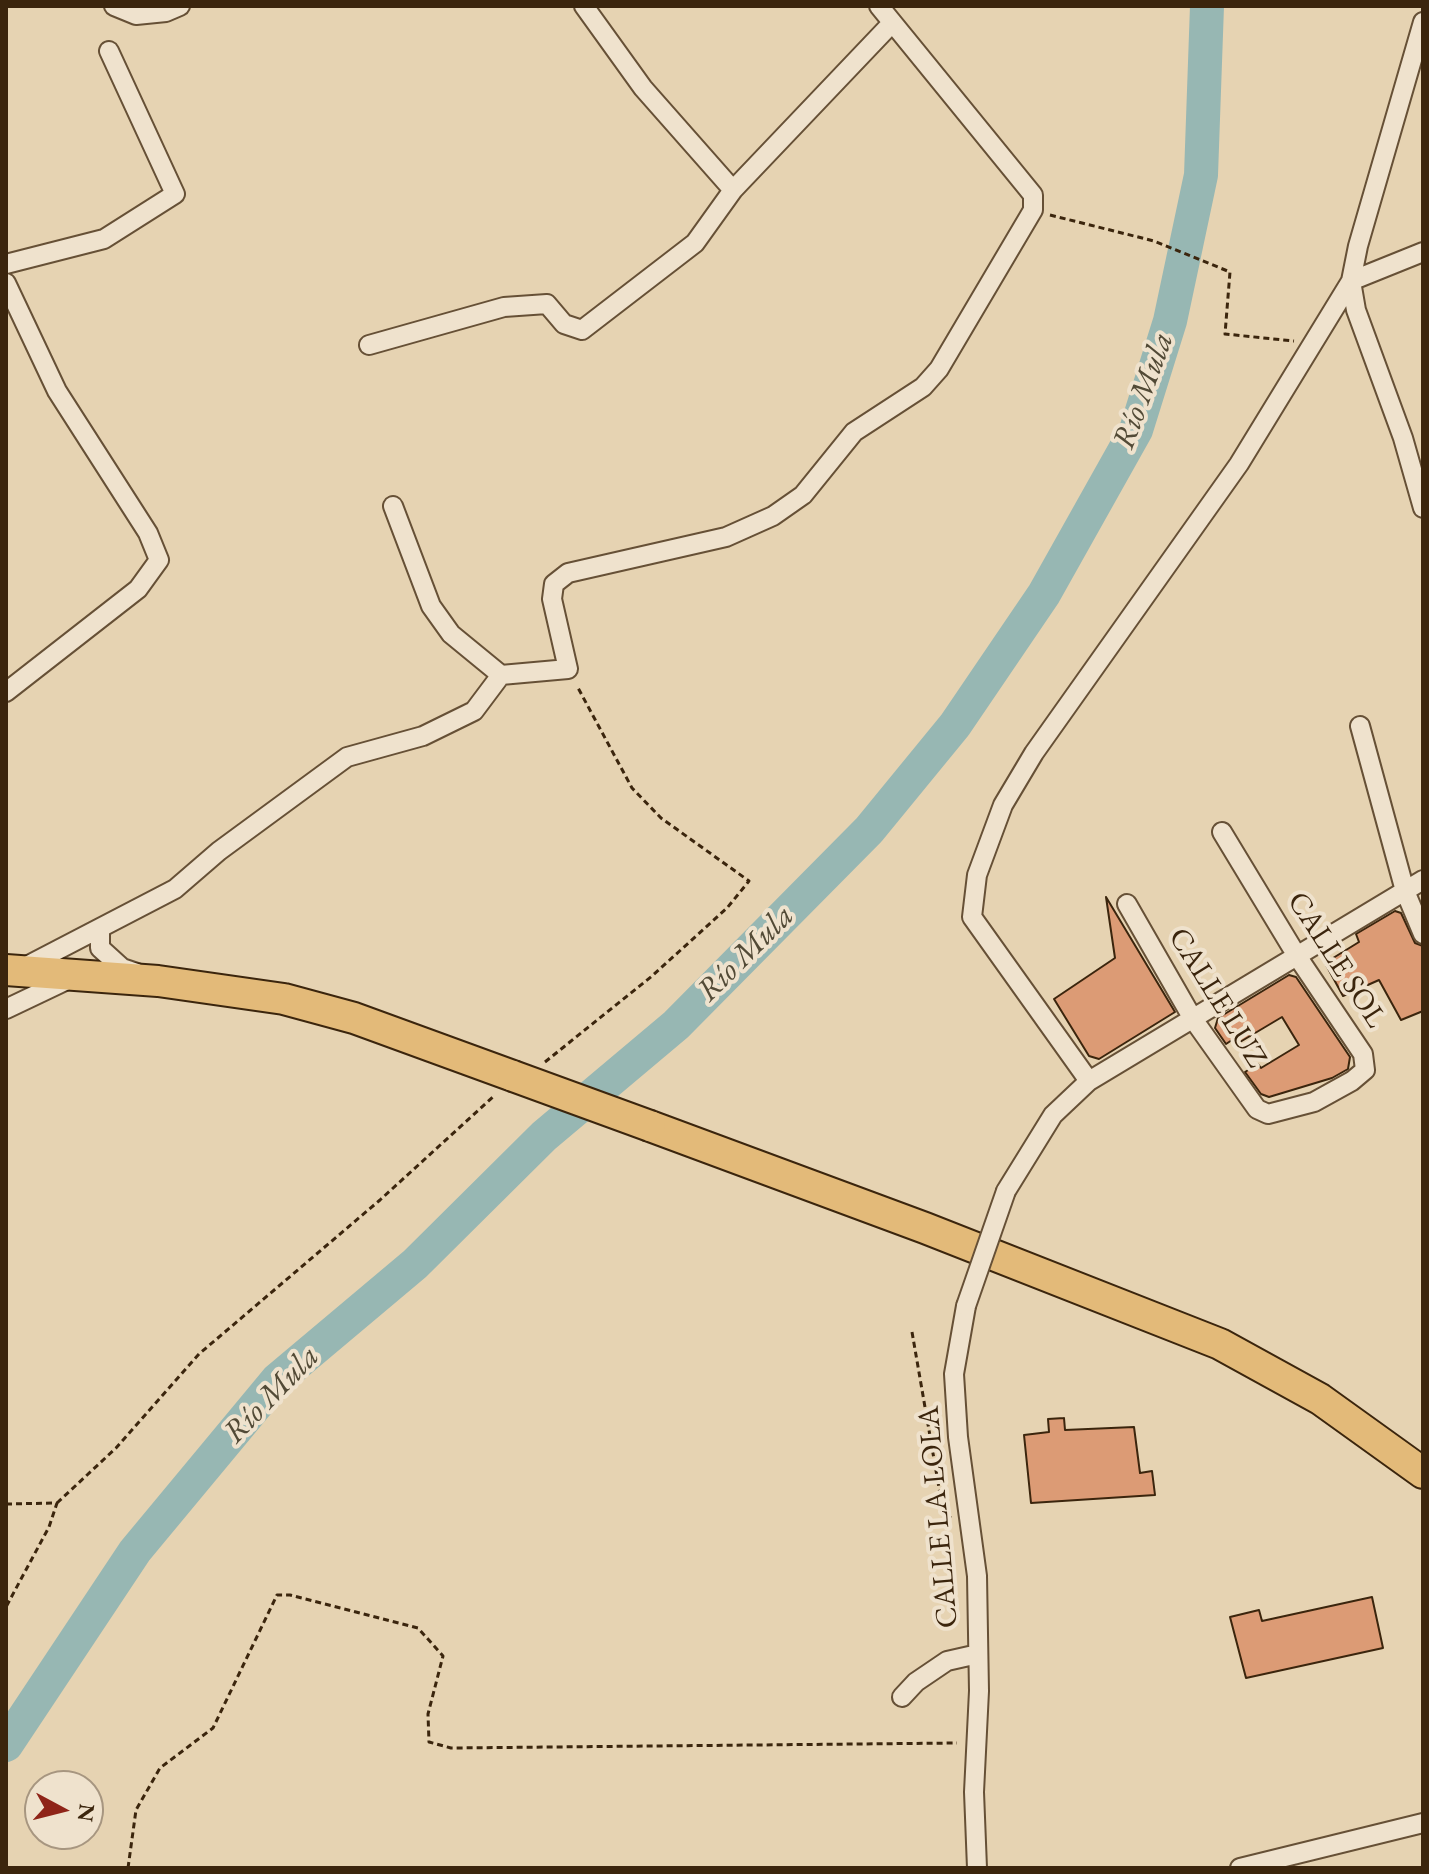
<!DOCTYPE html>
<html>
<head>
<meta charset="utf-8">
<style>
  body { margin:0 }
  #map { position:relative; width:1429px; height:1874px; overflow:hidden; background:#e6d3b2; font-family:"EB Garamond",serif }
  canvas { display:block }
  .frame { position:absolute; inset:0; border:8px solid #3b250d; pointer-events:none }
  .north { position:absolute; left:24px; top:1770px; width:80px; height:80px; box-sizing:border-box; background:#efe2cd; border:2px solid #a79680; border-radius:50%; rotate:97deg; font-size:22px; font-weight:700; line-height:32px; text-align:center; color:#3b250d }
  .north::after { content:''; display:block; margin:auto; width:28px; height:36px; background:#8f2418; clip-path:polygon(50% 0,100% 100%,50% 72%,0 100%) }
</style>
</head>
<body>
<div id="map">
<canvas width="1429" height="1874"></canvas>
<div class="frame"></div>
<div class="north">N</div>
</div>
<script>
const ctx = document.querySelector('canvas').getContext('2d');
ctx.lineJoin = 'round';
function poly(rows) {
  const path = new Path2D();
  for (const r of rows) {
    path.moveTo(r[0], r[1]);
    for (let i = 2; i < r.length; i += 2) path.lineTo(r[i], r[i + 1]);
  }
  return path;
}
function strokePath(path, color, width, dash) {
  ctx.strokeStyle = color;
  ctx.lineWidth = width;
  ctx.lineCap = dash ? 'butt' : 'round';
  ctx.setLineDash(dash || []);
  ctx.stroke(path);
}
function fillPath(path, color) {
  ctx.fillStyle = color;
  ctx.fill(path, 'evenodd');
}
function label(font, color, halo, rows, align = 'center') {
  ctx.font = font + ' "EB Garamond",serif';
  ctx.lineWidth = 8;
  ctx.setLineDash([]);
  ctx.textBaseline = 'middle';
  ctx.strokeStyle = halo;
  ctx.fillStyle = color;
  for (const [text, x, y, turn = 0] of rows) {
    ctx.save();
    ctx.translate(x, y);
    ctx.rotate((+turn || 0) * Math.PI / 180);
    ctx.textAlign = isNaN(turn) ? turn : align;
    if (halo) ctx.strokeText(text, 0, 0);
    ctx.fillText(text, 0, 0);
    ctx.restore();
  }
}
strokePath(poly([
  [6,1745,135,1551,277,1380,415,1264,544,1136,676,1025,869,830,955,725,1044,594,1136,430,1170,321,1201,175,1207,6]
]), '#97b7b3', 34);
const building = poly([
  [1106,897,1175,1012,1099,1059,1089,1056,1054,999,1115,958,1106,897],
  [1395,911,1401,913,1415,943,1423,946,1423,1011,1401,1020,1379,980,1343,996,1325,963,1359,942,1356,934,1395,911],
  [1289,975,1296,977,1350,1057,1348,1069,1332,1078,1269,1097,1261,1094,1245,1072,1258,1064,1261,1068,1299,1045,1282,1017,1235,1045,1232,1040,1226,1044,1215,1028,1218,1018,1289,975],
  [1064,1418,1065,1430,1134,1427,1140,1473,1152,1471,1155,1495,1031,1503,1024,1435,1049,1432,1048,1419,1064,1418],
  [1372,1597,1383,1648,1246,1678,1230,1617,1259,1610,1262,1621,1372,1597]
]);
fillPath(building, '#dc9b75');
strokePath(building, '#3b250d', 2);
const minor = poly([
  [114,6,136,15,166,12,180,6],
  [584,6,643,88,733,190,892,23],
  [6,264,104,239,175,194,109,51],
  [1351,281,1356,310,1403,438,1423,508],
  [1351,281,1423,252],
  [6,283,57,391,148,533,159,560,138,589,6,692],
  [369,345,504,307,547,304,564,324,582,330,695,243,733,190],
  [393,506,431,606,451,634,501,675],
  [1360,726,1405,891,1423,934],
  [1127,904,1193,1019,1257,1109,1268,1114,1314,1102,1352,1081,1365,1070,1363,1054,1297,956,1222,832],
  [100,931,100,948,122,968,137,973],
  [21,969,175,889,219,851,347,757,423,736,474,711,501,675,568,669,552,599,554,584,568,573,726,537,773,516,803,495,854,432,923,387,939,369,1033,210,1033,195,879,6],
  [6,1009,69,979],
  [1089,1081,972,917,977,875,1003,805,1034,753,1239,464,1351,281,1358,246,1423,22],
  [1006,1191,1053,1115,1089,1081,1423,880],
  [966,1306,954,1374,958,1437,977,1576,979,1691,974,1792,977,1868],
  [902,1697,916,1682,947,1661,978,1654],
  [1240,1868,1423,1823]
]);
const trunk = poly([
  [6,970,158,981,284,999,354,1018,513,1076],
  [650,1126,925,1228,1220,1344,1320,1399,1423,1473]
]);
strokePath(minor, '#665036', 22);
strokePath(trunk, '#3b250d', 34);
strokePath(poly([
  [1050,215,1154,241,1230,272,1225,334,1294,341],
  [545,1062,652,976,727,908,749,881,661,818,632,788,577,686],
  [912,1332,943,1511,951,1518],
  [57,1503,116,1448,199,1354,380,1200,495,1095],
  [6,1504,57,1503,49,1527,6,1607],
  [128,1868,136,1810,160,1768,213,1728,277,1595,290,1595,418,1628,443,1656,428,1714,429,1742,451,1748,957,1743]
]), '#3b250d', 3, [6, 4]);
strokePath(minor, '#efe2cd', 18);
strokePath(trunk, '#e3ba79', 30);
const minorBridge = poly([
  [966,1306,1006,1191]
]);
const trunkBridge = poly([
  [513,1076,650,1126]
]);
strokePath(minorBridge, '#665036', 22, []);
strokePath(trunkBridge, '#3b250d', 34, []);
strokePath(minorBridge, '#efe2cd', 18);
strokePath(trunkBridge, '#e3ba79', 30);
label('30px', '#3b250d', '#efe2cd', [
  ["CALLE SOL",1336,960,57],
  ["CALLE LUZ",1217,998,58],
  ["CALLE LA LOLA",939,1517,-95]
]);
label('italic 32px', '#524a36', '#efe2cd', [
  ["Río Mula",1144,391,-70],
  ["Río Mula",746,954,-45],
  ["Río Mula",272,1395,-46]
]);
</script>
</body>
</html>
